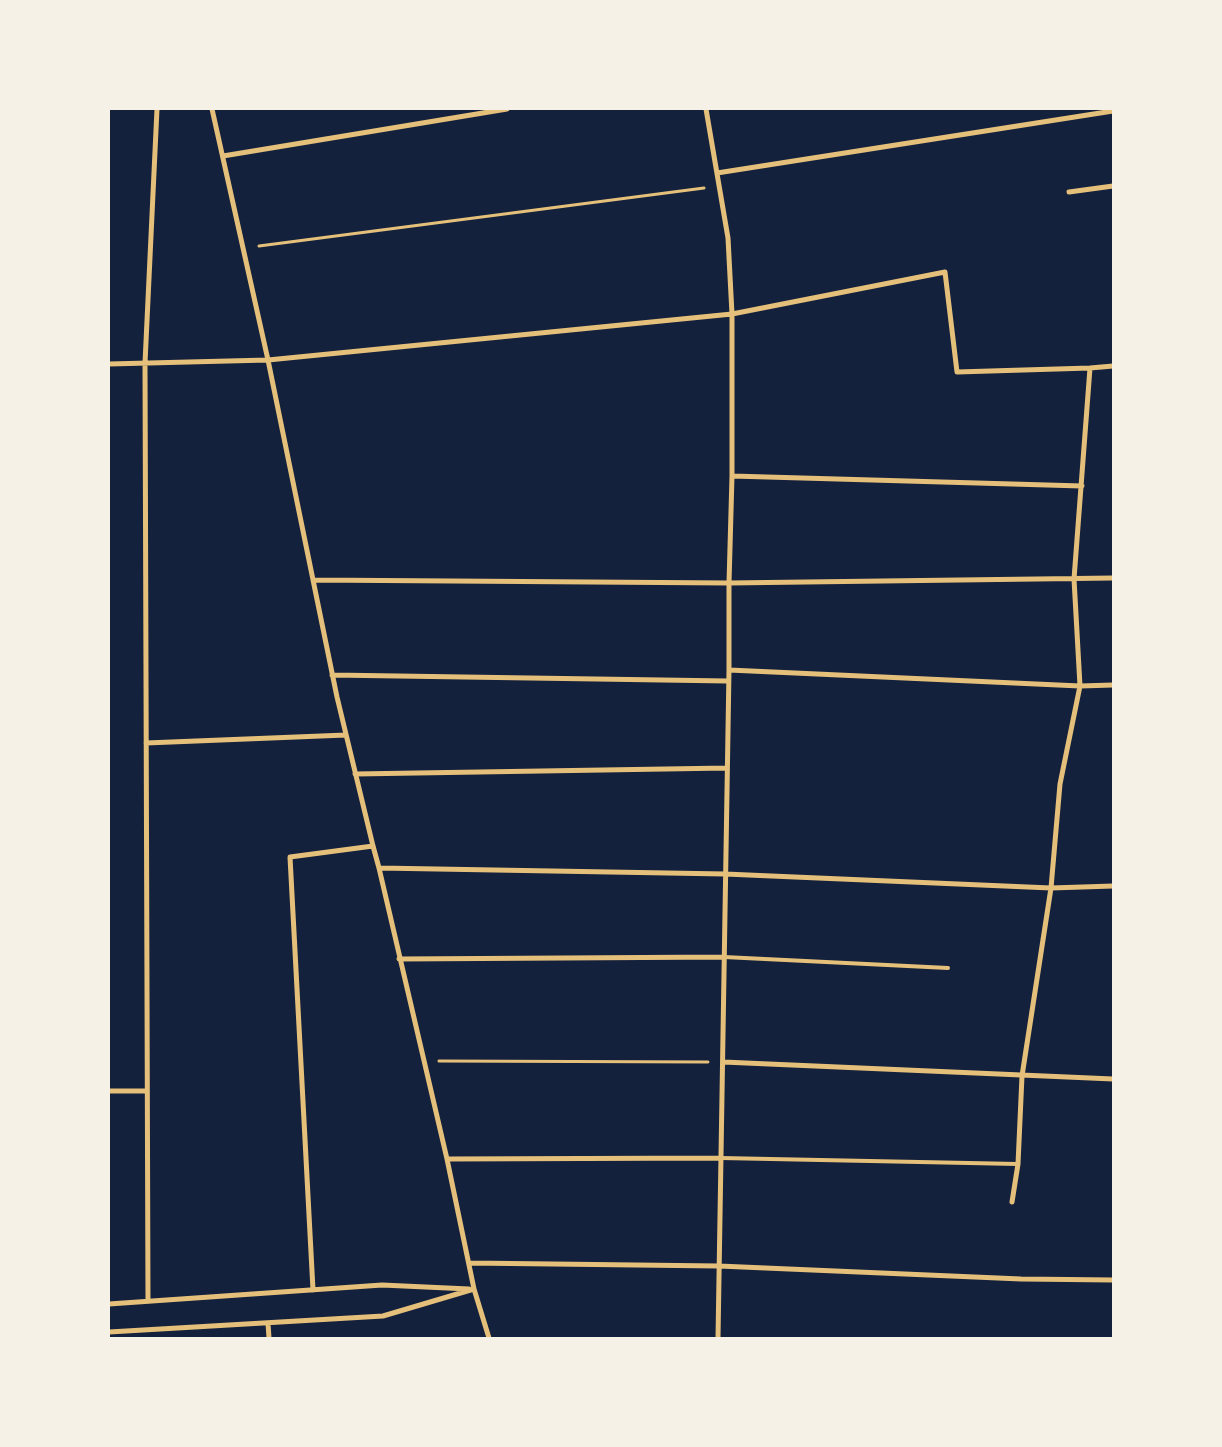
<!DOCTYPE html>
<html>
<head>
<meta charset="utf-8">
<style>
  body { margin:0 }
  #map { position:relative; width:1222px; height:1447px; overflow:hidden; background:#14213d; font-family:Helvetica,sans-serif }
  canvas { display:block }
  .frame { position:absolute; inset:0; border:110px solid #f6f1e7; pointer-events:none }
</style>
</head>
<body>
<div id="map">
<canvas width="1222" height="1447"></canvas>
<div class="frame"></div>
</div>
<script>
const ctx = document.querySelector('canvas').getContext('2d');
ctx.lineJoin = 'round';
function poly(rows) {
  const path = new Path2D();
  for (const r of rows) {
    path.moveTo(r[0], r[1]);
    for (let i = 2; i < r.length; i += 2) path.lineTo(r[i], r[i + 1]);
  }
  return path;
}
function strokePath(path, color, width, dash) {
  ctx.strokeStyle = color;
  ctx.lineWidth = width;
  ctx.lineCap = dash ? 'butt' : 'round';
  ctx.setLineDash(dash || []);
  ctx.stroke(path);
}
strokePath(poly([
  [259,246,704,188],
  [439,1061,708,1062]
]), '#e5c07b', 3);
strokePath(poly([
  [724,957,948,968],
  [721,1158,1018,1164]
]), '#e5c07b', 4);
strokePath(poly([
  [212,109,268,360,337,697,373,846,379,868,447,1159,474,1289,489,1338],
  [706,109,728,238,732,314,732,476,729,583,729,670,718,1338],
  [223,156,507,109],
  [717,173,1113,111],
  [1069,192,1113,186],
  [109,364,268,360,732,314,945,272,957,372,1090,368,1113,366],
  [732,476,1082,486],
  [313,580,729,583,1113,578],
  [729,670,1080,686,1113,685],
  [332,675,728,681],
  [146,743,346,735],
  [355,774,727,768],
  [379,868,725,874,1051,888,1113,886],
  [399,959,724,957],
  [723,1062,1113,1079],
  [109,1091,147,1091],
  [447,1159,721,1158],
  [1012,1202,1018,1164,1022,1076,1051,888,1060,784,1080,686,1074,579,1090,368],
  [469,1263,719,1266,1021,1279,1113,1280],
  [313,1290,290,857,373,846],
  [148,1301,145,363,157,109],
  [109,1304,382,1285,469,1289],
  [268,1323,269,1338],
  [109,1332,383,1316,474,1289]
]), '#e5c07b', 5);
</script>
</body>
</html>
